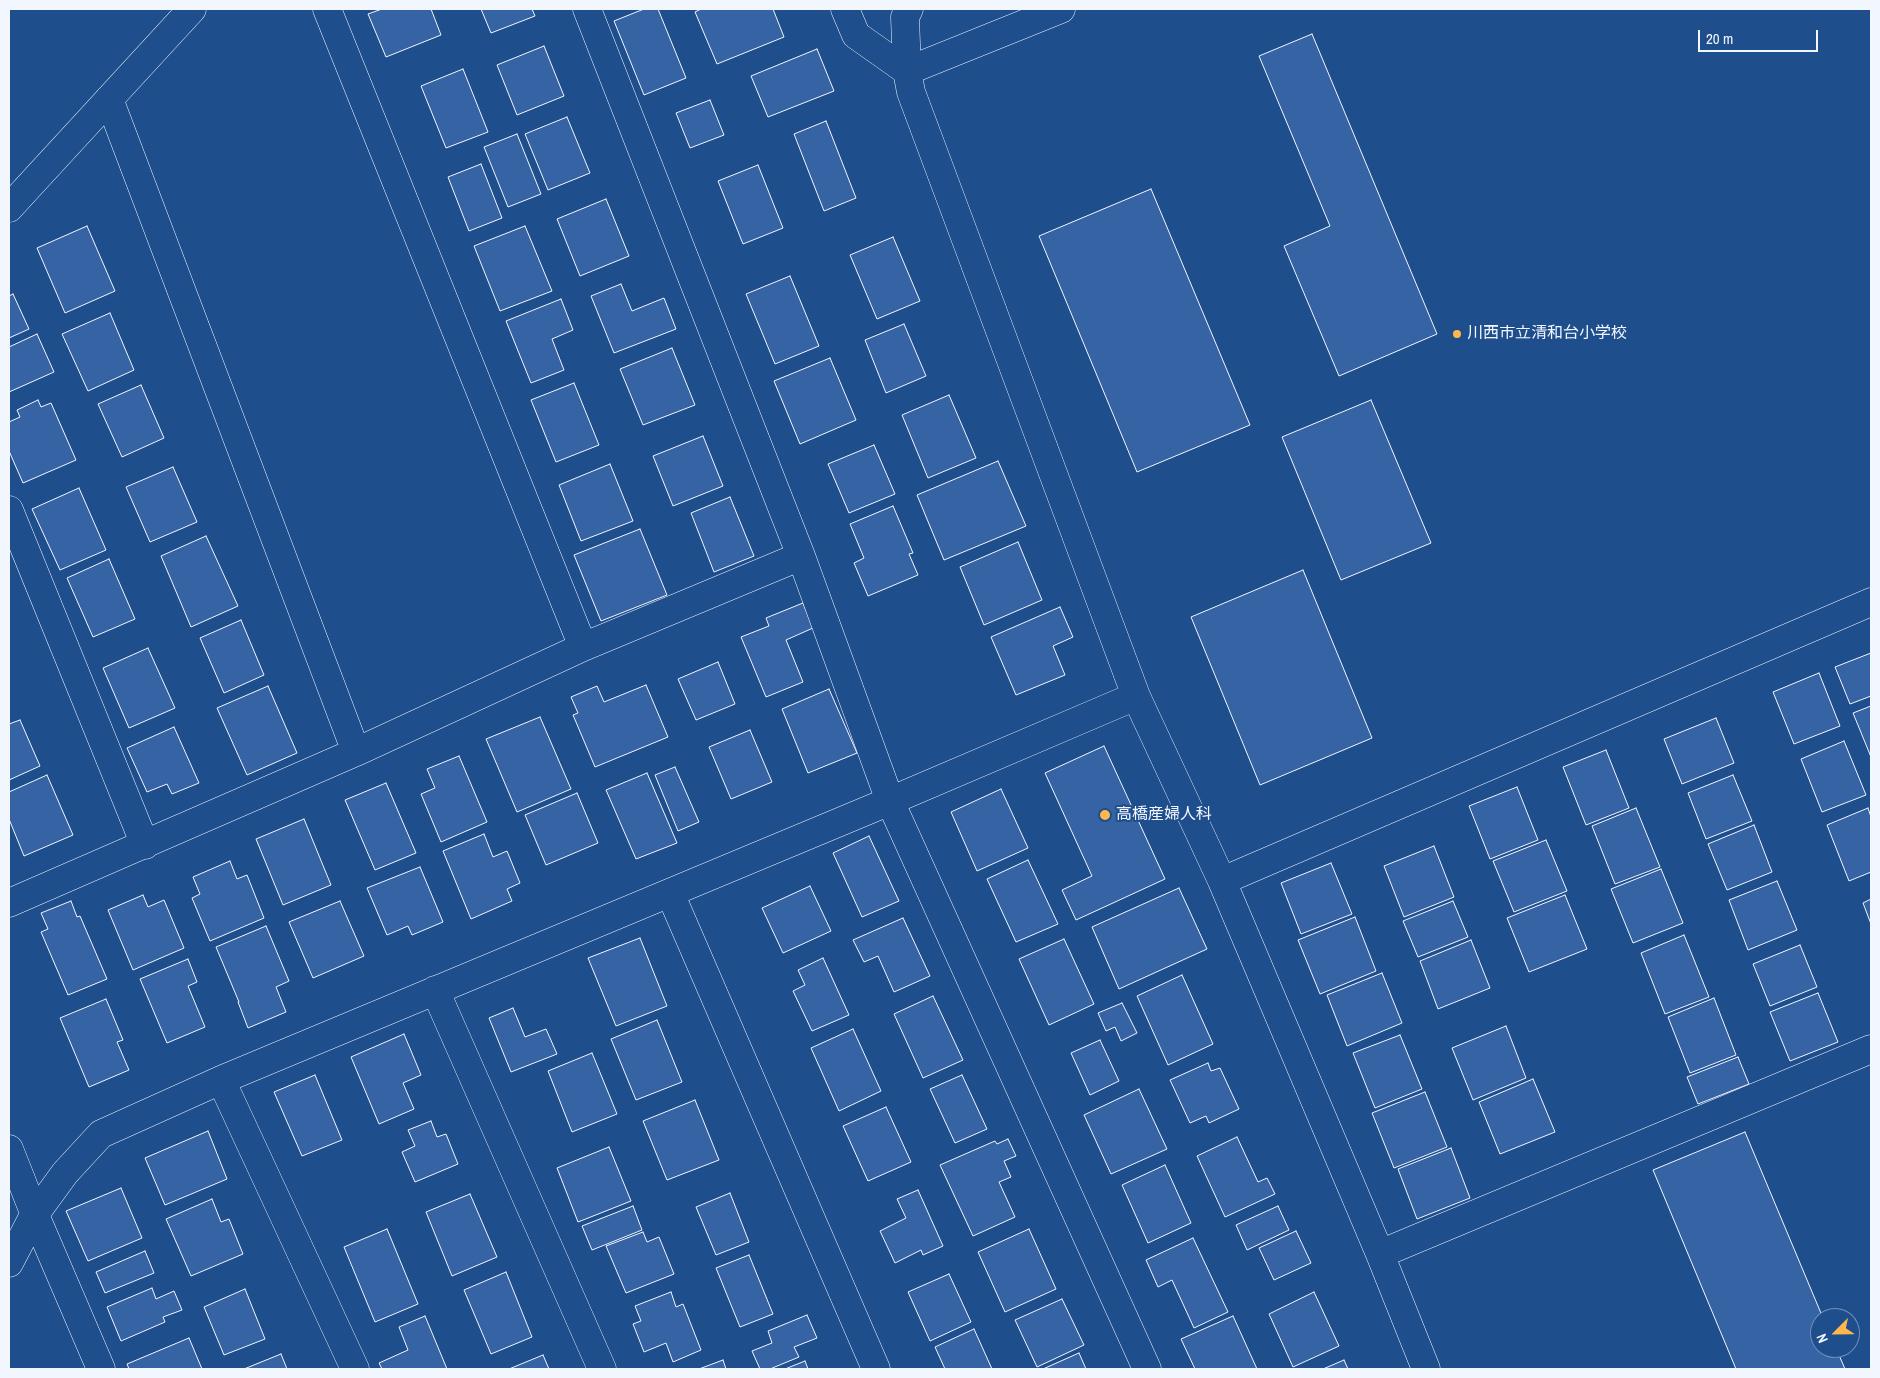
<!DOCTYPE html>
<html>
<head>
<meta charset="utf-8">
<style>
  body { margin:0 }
  #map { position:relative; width:1880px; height:1378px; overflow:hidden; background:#1f4e8c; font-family:"Archivo Narrow",sans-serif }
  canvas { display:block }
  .frame { position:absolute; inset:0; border:10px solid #f2f6ff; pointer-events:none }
  .north { position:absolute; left:1810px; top:1308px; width:50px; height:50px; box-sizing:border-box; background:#1f4e8c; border:1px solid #7391ba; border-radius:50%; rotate:247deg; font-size:14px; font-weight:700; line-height:20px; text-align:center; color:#f2f6ff }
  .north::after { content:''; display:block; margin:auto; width:18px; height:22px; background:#ffb74d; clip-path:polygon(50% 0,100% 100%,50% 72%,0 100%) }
  .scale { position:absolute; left:1698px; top:30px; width:120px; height:22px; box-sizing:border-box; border:2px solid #f2f6ff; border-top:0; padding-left:6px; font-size:15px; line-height:18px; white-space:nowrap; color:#f2f6ff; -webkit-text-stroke:4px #1f4e8c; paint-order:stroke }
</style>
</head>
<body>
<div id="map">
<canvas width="1880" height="1378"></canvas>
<div class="frame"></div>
<div class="north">N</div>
<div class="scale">20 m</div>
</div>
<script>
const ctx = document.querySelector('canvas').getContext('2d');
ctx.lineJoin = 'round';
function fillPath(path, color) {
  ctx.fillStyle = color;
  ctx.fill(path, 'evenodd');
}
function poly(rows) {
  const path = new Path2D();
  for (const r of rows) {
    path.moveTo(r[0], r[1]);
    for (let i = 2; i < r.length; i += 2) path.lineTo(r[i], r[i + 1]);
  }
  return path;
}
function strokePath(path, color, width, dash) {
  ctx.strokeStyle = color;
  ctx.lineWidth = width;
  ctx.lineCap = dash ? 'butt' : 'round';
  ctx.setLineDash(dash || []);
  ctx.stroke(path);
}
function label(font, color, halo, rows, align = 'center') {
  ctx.font = font + ' "Archivo Narrow","Noto Sans JP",sans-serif';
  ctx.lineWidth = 4;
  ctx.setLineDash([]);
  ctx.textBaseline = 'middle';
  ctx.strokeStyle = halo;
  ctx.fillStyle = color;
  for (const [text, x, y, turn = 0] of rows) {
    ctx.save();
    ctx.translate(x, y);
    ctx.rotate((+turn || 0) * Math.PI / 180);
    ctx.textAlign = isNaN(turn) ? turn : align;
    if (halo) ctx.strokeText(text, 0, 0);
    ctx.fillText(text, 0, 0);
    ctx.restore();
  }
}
const building = poly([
  [382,9,431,9,441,35,386,57,368,14,382,9],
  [481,9,532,9,535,16,491,33,481,9],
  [644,9,658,9,686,78,644,95,614,21,644,9],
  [701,9,773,9,784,37,717,64,695,12,701,9],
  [1312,34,1437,334,1339,376,1284,246,1330,226,1259,56,1312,34],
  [544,46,564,96,517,115,497,65,544,46],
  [817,49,834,91,768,117,751,76,817,49],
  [463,69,488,132,446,148,421,86,463,69],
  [710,100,724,135,690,148,676,113,710,100],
  [567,117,590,173,548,190,525,134,567,117],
  [826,121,856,198,824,211,794,134,826,121],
  [517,134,541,194,508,207,484,147,517,134],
  [481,164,502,218,469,231,448,177,481,164],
  [758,165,783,228,743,244,718,181,758,165],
  [1151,189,1250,425,1137,472,1039,236,1151,189],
  [606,199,629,256,580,276,557,219,606,199],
  [87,226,115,291,65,313,37,248,87,226],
  [525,226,552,291,500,311,474,246,525,226],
  [893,237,920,301,877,319,850,255,893,237],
  [790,276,819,346,775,364,746,294,790,276],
  [621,284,632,311,664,298,676,329,614,353,591,296,621,284],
  [13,294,29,329,9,338,9,296,13,294],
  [561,299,573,330,552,339,564,370,531,383,506,321,561,299],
  [110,313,134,370,88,391,62,334,110,313],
  [904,324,926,376,886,393,865,340,904,324],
  [37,334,54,372,9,392,9,347,37,334],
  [672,348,695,405,643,425,620,369,672,348],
  [830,358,856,420,800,444,774,381,830,358],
  [574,383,599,445,556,462,531,400,574,383],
  [141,385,164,438,122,457,98,404,141,385],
  [949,395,976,458,928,478,902,415,949,395],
  [38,400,41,407,51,403,76,460,23,483,9,451,9,422,20,417,17,410,38,400],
  [1371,400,1431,543,1341,580,1282,437,1371,400],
  [703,436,723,486,673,506,653,456,703,436],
  [874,445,895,494,849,513,828,464,874,445],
  [998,461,1026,526,944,560,917,495,998,461],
  [610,464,633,521,581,541,559,485,610,464],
  [173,467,197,522,150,542,126,487,173,467],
  [79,488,106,550,60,570,32,509,79,488],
  [730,497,754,556,714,572,691,513,730,497],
  [893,506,913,553,909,554,918,575,868,596,854,563,864,558,850,524,893,506],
  [640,529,667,595,601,621,574,555,640,529],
  [206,536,238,606,191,627,161,556,206,536],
  [1018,542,1042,600,984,625,960,567,1018,542],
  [109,559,135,619,93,637,67,578,109,559],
  [1303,570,1372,738,1260,785,1191,617,1303,570],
  [803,603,813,628,786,640,803,682,766,697,741,637,769,626,766,618,803,603],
  [1060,607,1073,637,1053,646,1065,675,1016,695,991,637,1060,607],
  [241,620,264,675,224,693,200,638,241,620],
  [148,648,175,708,129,728,103,668,148,648],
  [1871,653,1871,696,1850,704,1835,667,1871,653],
  [718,662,735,704,696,720,678,679,718,662],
  [1819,673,1840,726,1794,744,1773,692,1819,673],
  [646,685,668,737,595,767,573,715,578,713,571,697,597,686,604,702,646,685],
  [268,686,297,753,247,775,217,708,268,686],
  [829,689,857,753,808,773,782,709,829,689],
  [1871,706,1871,757,1853,713,1871,706],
  [540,717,571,789,517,812,486,739,540,717],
  [1716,718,1734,763,1682,784,1664,739,1716,718],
  [20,720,40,766,9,780,9,724,20,720],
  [174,727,199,783,172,794,167,784,147,792,127,748,174,727],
  [750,730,772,782,731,799,709,747,750,730],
  [1844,741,1866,795,1822,812,1801,759,1844,741],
  [1104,746,1165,879,1076,920,1062,890,1092,876,1045,773,1104,746],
  [1606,750,1629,808,1586,825,1563,767,1606,750],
  [459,756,487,822,441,842,421,794,435,788,427,769,459,756],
  [675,767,699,822,678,831,655,775,675,767],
  [647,773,677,843,636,859,606,790,647,773],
  [47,775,73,835,24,856,9,819,9,792,47,775],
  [1733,775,1752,821,1706,839,1688,793,1733,775],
  [386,783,416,853,375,870,345,800,386,783],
  [1517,787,1538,840,1490,859,1469,806,1517,787],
  [1001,789,1028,848,977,871,951,812,1001,789],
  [577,793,598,843,546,865,525,815,577,793],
  [1636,808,1660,867,1615,884,1592,826,1636,808],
  [1868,808,1871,817,1871,872,1849,881,1827,825,1868,808],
  [304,819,331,885,283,905,256,839,304,819],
  [1754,825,1772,872,1727,890,1708,844,1754,825],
  [484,834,493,857,507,851,520,883,507,889,512,901,471,919,443,851,484,834],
  [869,836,899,901,862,917,833,853,869,836],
  [1546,840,1567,891,1514,912,1493,861,1546,840],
  [1434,846,1454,897,1404,917,1384,866,1434,846],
  [1028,860,1058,924,1016,942,987,879,1028,860],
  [230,861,237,879,247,875,264,918,210,941,192,898,200,894,193,877,230,861],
  [1331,863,1352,914,1301,934,1281,883,1331,863],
  [420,867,443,922,412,935,408,926,387,935,367,888,420,867],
  [1661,869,1683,923,1633,943,1611,889,1661,869],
  [1777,881,1797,930,1748,950,1729,900,1777,881],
  [810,886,831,931,783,953,762,908,810,886],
  [1179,888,1207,949,1119,989,1092,927,1179,888],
  [143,895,148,907,164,900,184,948,133,970,108,910,143,895],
  [1565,895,1587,949,1529,972,1507,918,1565,895],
  [1871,899,1871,924,1863,903,1871,899],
  [71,901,77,917,80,916,107,979,68,995,41,932,48,929,41,913,71,901],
  [340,901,364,956,313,978,289,922,340,901],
  [1453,901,1468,937,1418,957,1403,921,1453,901],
  [1355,917,1376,971,1320,994,1298,940,1355,917],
  [903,918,930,976,894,992,878,956,864,962,853,940,903,918],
  [266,926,289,981,276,987,286,1012,248,1028,238,1002,239,1002,216,947,266,926],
  [1684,935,1709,997,1665,1014,1641,953,1684,935],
  [640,938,667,1006,616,1026,588,958,640,938],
  [1064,939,1094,1004,1049,1025,1019,959,1064,939],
  [1471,940,1490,988,1438,1009,1420,961,1471,940],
  [1800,945,1817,987,1770,1006,1753,964,1800,945],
  [823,958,849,1015,812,1031,793,991,805,985,798,970,823,958],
  [188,959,197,982,188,986,205,1027,167,1043,140,979,188,959],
  [1382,973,1402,1023,1347,1046,1327,995,1382,973],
  [1182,975,1213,1044,1168,1065,1137,996,1182,975],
  [1818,993,1838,1042,1790,1061,1770,1012,1818,993],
  [933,996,963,1060,923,1078,894,1014,933,996],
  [1714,998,1736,1055,1690,1073,1668,1017,1714,998],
  [106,999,123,1040,117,1042,129,1070,89,1087,60,1018,106,999],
  [1122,1003,1137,1033,1121,1041,1115,1027,1106,1031,1098,1013,1122,1003],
  [513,1008,525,1037,546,1029,557,1054,511,1072,489,1018,513,1008],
  [657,1020,682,1082,636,1100,611,1039,657,1020],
  [1506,1026,1526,1078,1473,1100,1452,1048,1506,1026],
  [853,1029,881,1091,839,1111,811,1048,853,1029],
  [404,1034,421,1075,403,1083,414,1109,379,1124,351,1057,404,1034],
  [1400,1035,1422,1089,1375,1108,1353,1053,1400,1035],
  [1100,1040,1119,1081,1090,1095,1071,1053,1100,1040],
  [592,1053,617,1114,572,1132,548,1071,592,1053],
  [1738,1057,1749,1084,1698,1104,1687,1077,1738,1057],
  [1208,1063,1211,1071,1220,1068,1239,1109,1209,1123,1206,1116,1190,1123,1170,1080,1208,1063],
  [315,1075,342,1140,302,1156,274,1092,315,1075],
  [962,1075,987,1129,955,1143,930,1089,962,1075],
  [1533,1079,1555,1132,1500,1154,1479,1102,1533,1079],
  [1139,1089,1167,1149,1111,1174,1084,1115,1139,1089],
  [1425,1092,1447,1147,1394,1168,1372,1113,1425,1092],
  [695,1100,719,1160,667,1180,643,1121,695,1100],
  [886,1107,911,1162,868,1181,843,1126,886,1107],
  [431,1121,437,1137,446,1134,458,1164,415,1182,402,1152,415,1146,408,1130,431,1121],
  [208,1131,227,1179,165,1205,145,1158,208,1131],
  [1745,1132,1823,1318,1820,1318,1820,1348,1836,1348,1845,1369,1736,1369,1653,1170,1745,1132],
  [1237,1137,1258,1182,1267,1178,1275,1194,1225,1217,1197,1156,1237,1137],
  [1008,1139,1016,1156,1004,1161,1011,1177,999,1182,1015,1217,973,1236,940,1165,995,1141,997,1144,1008,1139],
  [609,1147,631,1201,578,1222,557,1168,609,1147],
  [1451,1148,1470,1198,1417,1219,1398,1169,1451,1148],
  [1165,1165,1191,1223,1148,1243,1122,1185,1165,1165],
  [121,1188,142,1238,88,1261,66,1211,121,1188],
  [918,1190,943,1246,923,1255,921,1250,895,1263,880,1231,906,1218,897,1199,918,1190],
  [730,1193,749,1242,716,1255,696,1207,730,1193],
  [470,1194,497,1257,452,1276,426,1212,470,1194],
  [212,1199,221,1222,229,1219,243,1254,191,1276,166,1219,212,1199],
  [633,1206,642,1230,592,1250,582,1226,633,1206],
  [1278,1206,1289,1230,1247,1250,1236,1225,1278,1206],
  [387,1229,418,1304,375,1322,344,1247,387,1229],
  [1029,1229,1056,1289,1005,1312,978,1252,1029,1229],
  [1296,1231,1311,1263,1274,1280,1259,1248,1296,1231],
  [643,1232,647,1242,659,1237,674,1274,626,1293,606,1246,643,1232],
  [1193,1238,1228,1312,1194,1328,1172,1280,1158,1287,1146,1260,1193,1238],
  [145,1251,154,1273,105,1293,96,1272,145,1251],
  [749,1255,773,1314,740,1327,716,1268,749,1255],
  [506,1272,532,1337,491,1354,464,1290,506,1272],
  [949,1274,971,1322,930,1341,908,1292,949,1274],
  [152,1288,156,1299,174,1291,182,1310,163,1317,165,1322,121,1341,107,1307,152,1288],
  [245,1289,265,1339,224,1355,204,1307,245,1289],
  [671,1292,676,1307,683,1304,701,1350,673,1362,666,1343,644,1352,633,1324,641,1321,635,1306,671,1292],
  [1314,1292,1339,1346,1293,1367,1269,1314,1314,1292],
  [1062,1299,1084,1345,1037,1367,1015,1320,1062,1299],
  [807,1315,817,1338,794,1347,799,1357,770,1369,760,1369,752,1351,772,1343,768,1331,807,1315],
  [425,1316,447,1369,382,1369,379,1363,408,1350,399,1327,425,1316],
  [1233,1316,1257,1369,1195,1369,1181,1339,1233,1316],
  [974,1329,992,1369,945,1369,935,1347,974,1329],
  [189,1338,202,1369,129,1369,127,1364,189,1338],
  [1079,1353,1086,1369,1043,1369,1079,1353],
  [281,1354,287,1369,244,1369,281,1354],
  [543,1355,549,1369,509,1369,543,1355],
  [723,1360,726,1369,699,1369,723,1360],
  [1344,1360,1348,1369,1323,1369,1344,1360],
  [805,1361,808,1369,785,1369,805,1361]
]);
fillPath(building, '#3563a3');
strokePath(building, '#f2f6ff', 1);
const minor = poly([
  [327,9,583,647],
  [845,9,856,35,907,71,1061,9],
  [909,9,905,17,907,71,911,92,1136,696,1222,881,1380,1254,1426,1369],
  [109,99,356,752],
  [9,208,192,9],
  [9,510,145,845],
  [801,556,890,801,1147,1369],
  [1222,881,1871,602],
  [670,893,876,1369],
  [9,903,356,752,583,647,801,556,587,9],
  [435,990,602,1369],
  [221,1080,355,1369],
  [9,1149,35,1215,101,1369],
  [1380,1254,1871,1049],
  [9,1263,33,1217,65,1173,101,1134,221,1080,890,801,1136,696]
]);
strokePath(minor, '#f2f6ff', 29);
strokePath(minor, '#1f4e8c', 28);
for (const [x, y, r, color] of [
  [1457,334,5,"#ffb74d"],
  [1105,815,6,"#ffb74d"]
]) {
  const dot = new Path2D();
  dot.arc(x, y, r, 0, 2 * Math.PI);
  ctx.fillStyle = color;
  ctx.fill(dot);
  strokePath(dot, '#1f4e8c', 2);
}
label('16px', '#f2f6ff', '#1f4e8c', [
  ["川西市立清和台小学校",1467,334],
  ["高橋産婦人科",1116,815]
], 'left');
</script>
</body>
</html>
